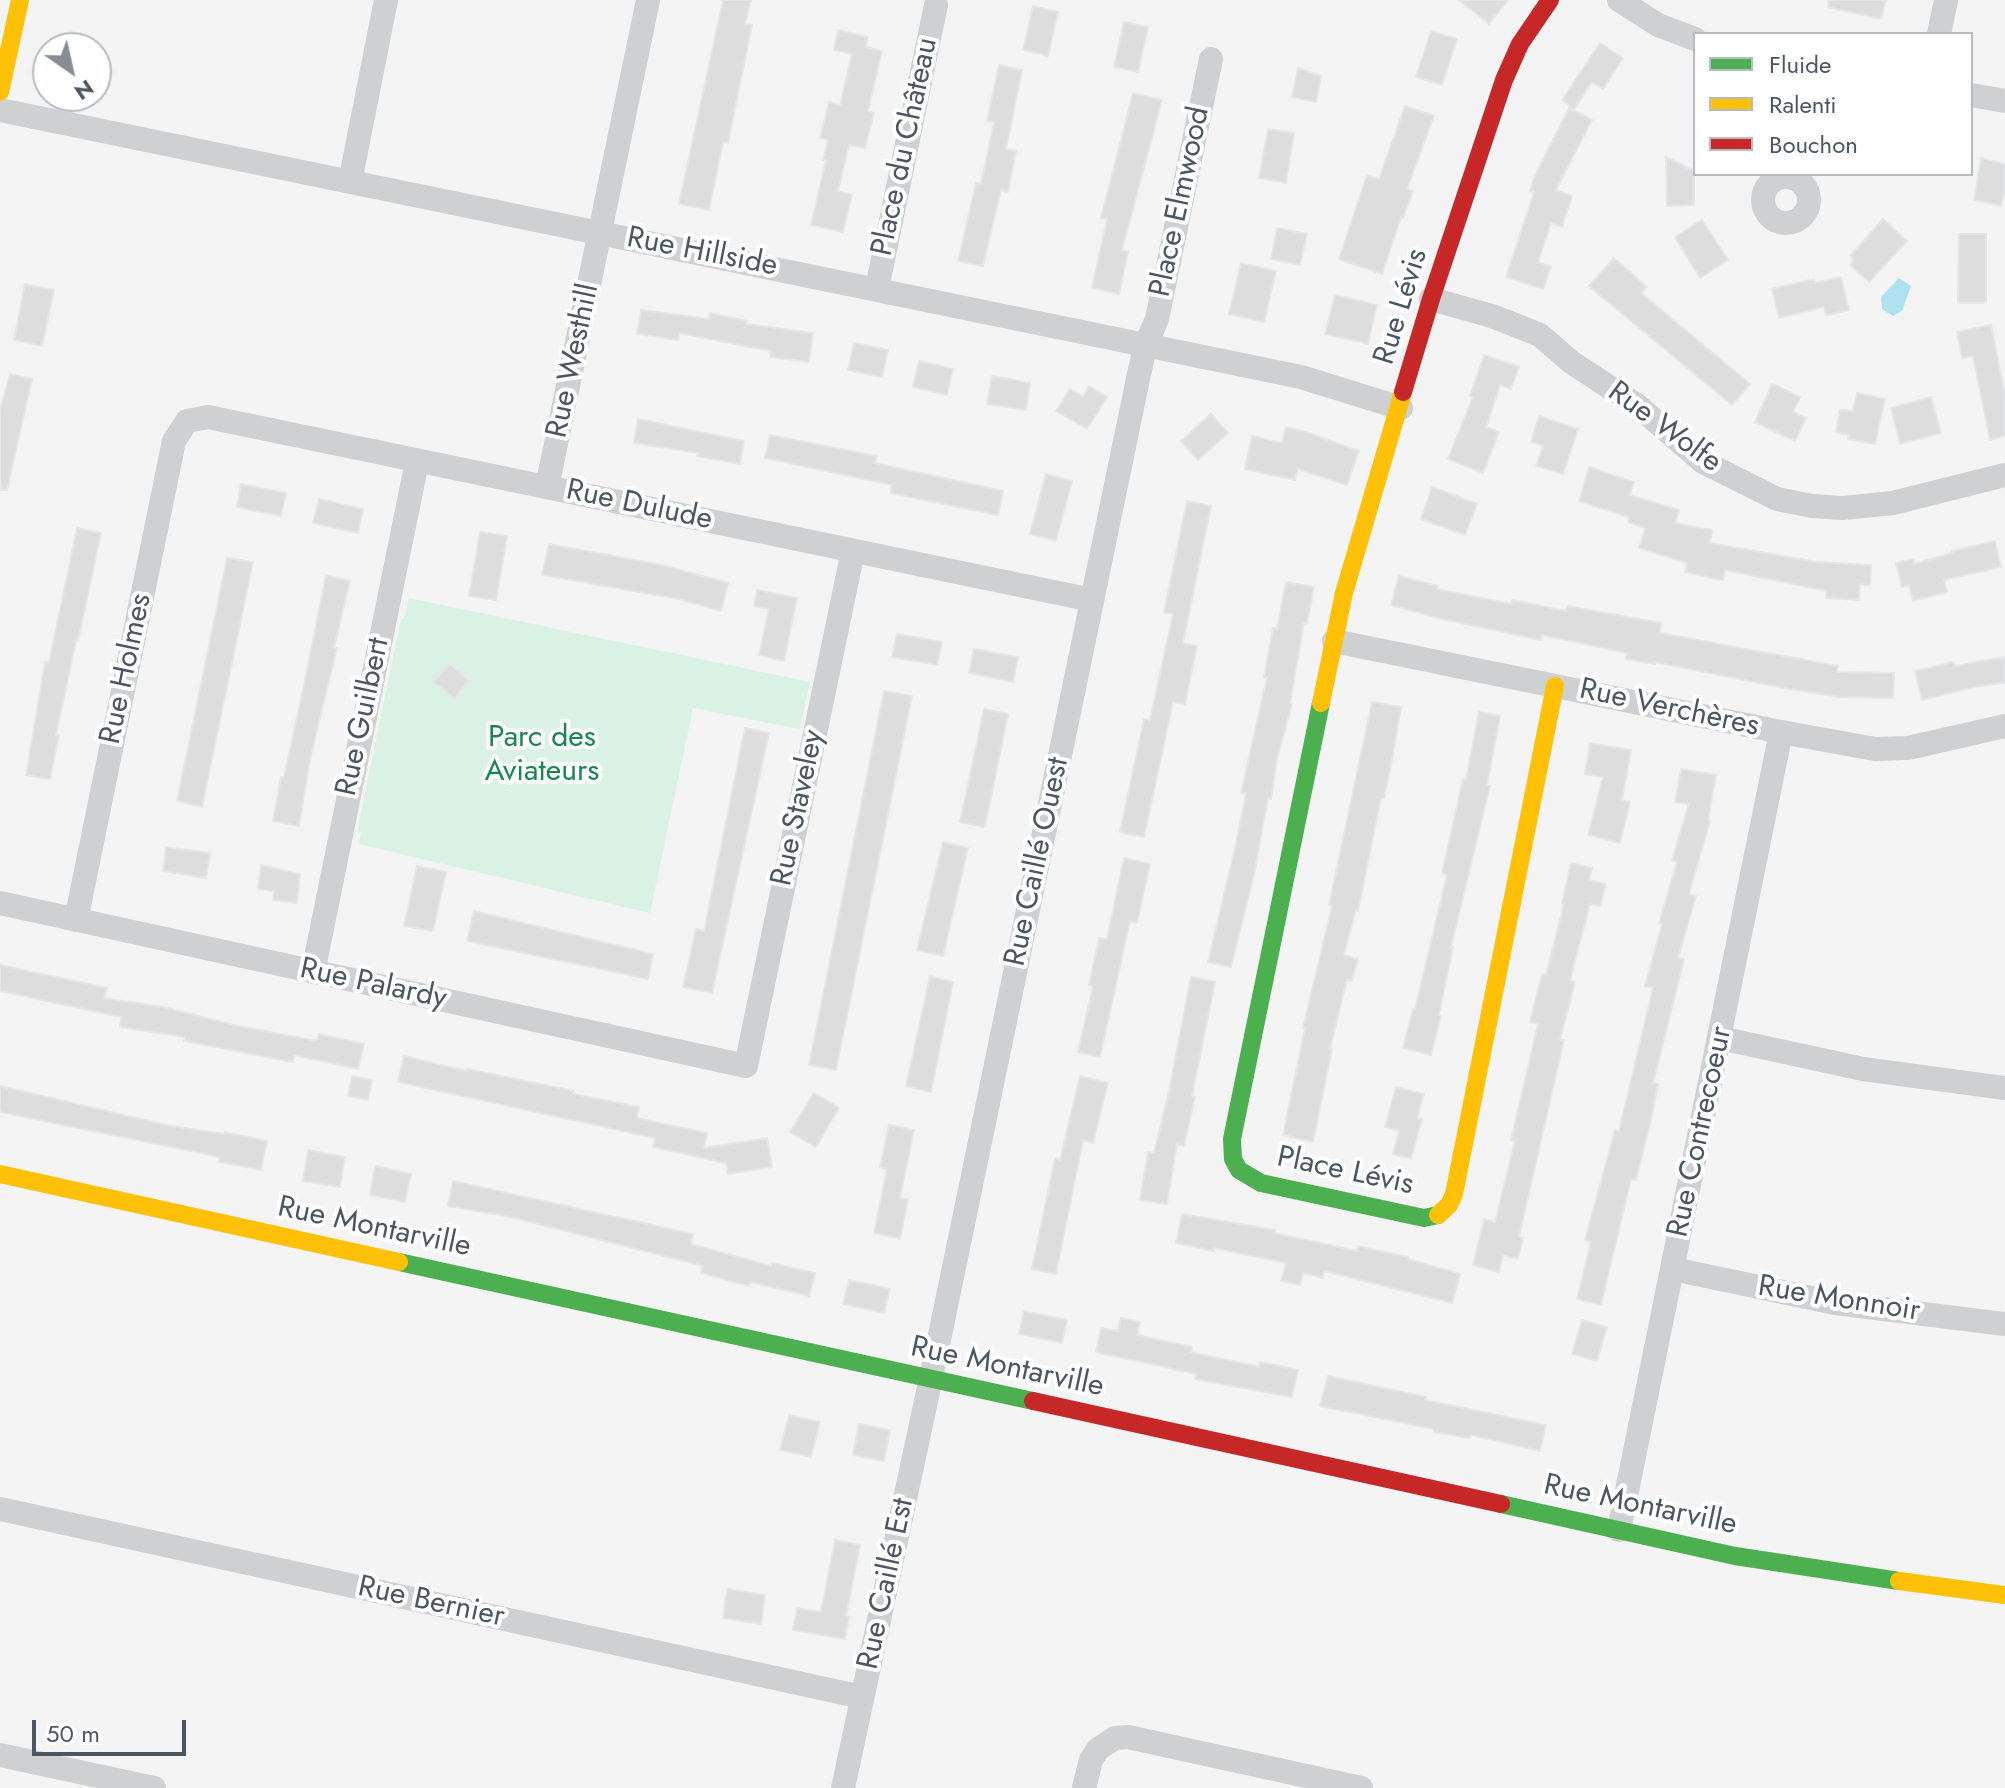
<!DOCTYPE html>
<html>
<head>
<meta charset="utf-8">
<style>
  body { margin:0 }
  #map { position:relative; width:2005px; height:1788px; overflow:hidden; background:#f4f4f4; font-family:Jost,sans-serif }
  canvas { display:block }
  .legend { position:absolute; left:1693px; top:32px; width:280px; height:144px; box-sizing:border-box; background:#fff; border:2px solid #b7bbc0; margin:0; padding:10px 14px; list-style:none; font-size:24px; color:#4a5661 }
  .legend li { display:flex; align-items:center; gap:16px; height:40px }
  .legend b { width:40px; border:2px solid #b7bbc0 }
  .north { position:absolute; left:32px; top:32px; width:80px; height:80px; box-sizing:border-box; background:#fff; border:2px solid #b7bbc0; border-radius:50%; rotate:146deg; font-size:22px; font-weight:700; line-height:32px; text-align:center; color:#4a5661 }
  .north::after { content:''; display:block; margin:auto; width:28px; height:36px; background:#868d94; clip-path:polygon(50% 0,100% 100%,50% 72%,0 100%) }
  .scale { position:absolute; left:32px; top:1720px; width:154px; height:36px; box-sizing:border-box; border:4px solid #4a5661; border-top:0; padding-left:10px; font-size:24px; line-height:28px; white-space:nowrap; color:#4a5661; -webkit-text-stroke:6px #fff; paint-order:stroke }
</style>
</head>
<body>
<div id="map">
<canvas width="2005" height="1788"></canvas>
<ul class="legend">
<li><b style="height:10px;background:#4caf50"></b>Fluide</li>
<li><b style="height:10px;background:#ffc107"></b>Ralenti</li>
<li><b style="height:10px;background:#c62828"></b>Bouchon</li>
</ul>
<div class="north">N</div>
<div class="scale">50 m</div>
</div>
<script>
const ctx = document.querySelector('canvas').getContext('2d');
ctx.lineJoin = 'round';
function fillPath(path, color) {
  ctx.fillStyle = color;
  ctx.fill(path, 'evenodd');
}
function poly(rows) {
  const path = new Path2D();
  for (const r of rows) {
    if (r.length === 3) {
      path.moveTo(r[0] + r[2], r[1]);
      path.arc(r[0], r[1], r[2], 0, 2 * Math.PI);
      continue;
    }
    path.moveTo(r[0], r[1]);
    for (let i = 2; i < r.length; i += 2) path.lineTo(r[i], r[i + 1]);
  }
  return path;
}
function strokePath(path, color, width, dash) {
  ctx.strokeStyle = color;
  ctx.lineWidth = width;
  ctx.lineCap = dash ? 'butt' : 'round';
  ctx.setLineDash(dash || []);
  ctx.stroke(path);
}
function label(font, color, halo, rows, align = 'center') {
  ctx.font = font + ' Jost,sans-serif';
  ctx.lineWidth = 8;
  ctx.setLineDash([]);
  ctx.textBaseline = 'middle';
  ctx.strokeStyle = halo;
  ctx.fillStyle = color;
  for (const [text, x, y, turn = 0] of rows) {
    ctx.save();
    ctx.translate(x, y);
    ctx.rotate((+turn || 0) * Math.PI / 180);
    ctx.textAlign = isNaN(turn) ? turn : align;
    if (halo) ctx.strokeText(text, 0, 0);
    ctx.fillText(text, 0, 0);
    ctx.restore();
  }
}
fillPath(poly([
  [409,598,810,682,800,729,693,708,650,913,359,844,361,833,357,832,401,619,404,619]
]), '#d9f2e3');
fillPath(poly([
  [1899,278,1911,286,1902,311,1893,316,1882,309,1881,297]
]), '#aee2f0');
const building = poly([
  [723,0,751,0,745,24,752,25,728,143,723,142,709,210,679,204,723,0],
  [1459,0,1508,0,1489,24,1459,0],
  [1829,0,1886,0,1881,19,1828,7,1829,0],
  [1033,6,1058,12,1048,56,1023,50,1033,6],
  [1124,22,1148,27,1138,72,1114,67,1124,22],
  [838,30,868,37,866,47,882,51,868,111,874,113,865,148,849,145,838,191,852,195,843,232,811,225,826,160,823,160,828,140,820,138,829,102,840,105,852,54,834,50,838,30],
  [1431,31,1457,39,1442,85,1416,77,1431,31],
  [1600,43,1623,58,1603,89,1592,82,1574,109,1562,100,1600,43],
  [999,65,1022,70,1006,149,1016,151,1008,192,1001,190,983,266,958,261,976,183,981,184,994,122,987,121,999,65],
  [1298,68,1321,76,1316,102,1292,97,1298,68],
  [1133,93,1162,100,1122,250,1128,252,1119,294,1092,288,1107,219,1101,218,1133,93],
  [1405,106,1434,116,1407,189,1413,191,1403,218,1401,217,1382,274,1339,259,1367,175,1379,179,1405,106],
  [1569,108,1592,120,1556,190,1572,196,1562,227,1551,223,1538,262,1551,267,1543,289,1506,277,1534,192,1530,191,1535,175,1569,108],
  [1268,129,1294,133,1286,183,1259,178,1268,129],
  [1666,157,1694,171,1694,205,1667,206,1666,157],
  [1981,158,2005,164,2005,190,2001,206,1974,200,1981,158],
  [1883,219,1907,241,1869,282,1850,265,1854,259,1850,256,1883,219],
  [1702,220,1728,260,1700,278,1675,237,1702,220],
  [1277,228,1307,234,1300,265,1271,259,1277,228],
  [1959,234,1986,234,1986,303,1958,303,1959,234],
  [1614,258,1647,287,1641,293,1750,384,1732,405,1589,286,1614,258],
  [1241,263,1276,271,1264,322,1229,314,1241,263],
  [1841,277,1849,310,1826,315,1824,307,1779,318,1772,289,1814,279,1815,283,1841,277],
  [25,284,54,290,42,346,14,340,25,284],
  [1335,295,1377,305,1368,344,1325,334,1335,295],
  [641,310,709,319,710,313,747,321,746,324,813,333,809,362,770,357,771,351,679,333,678,340,637,334,641,310],
  [1991,325,2005,395,2005,436,1990,440,1973,356,1962,358,1957,332,1991,325],
  [854,343,888,350,882,377,848,370,854,343],
  [1484,355,1519,367,1511,389,1500,385,1486,427,1499,432,1483,473,1448,459,1473,397,1470,396,1484,355],
  [919,361,953,369,947,395,913,387,919,361],
  [10,374,32,379,7,490,0,490,0,410,10,374],
  [992,376,1030,383,1026,410,987,404,992,376],
  [1772,384,1800,397,1793,412,1806,418,1795,441,1755,422,1772,384],
  [1089,386,1107,397,1087,429,1056,411,1070,389,1083,397,1089,386],
  [1857,393,1885,399,1875,444,1848,439,1849,435,1836,432,1840,410,1853,411,1857,393],
  [1931,397,1941,433,1900,444,1891,408,1931,397],
  [1211,414,1228,433,1198,460,1181,441,1211,414],
  [1539,416,1578,429,1563,474,1536,466,1543,446,1531,442,1539,416],
  [638,419,744,441,740,464,697,456,698,453,634,443,638,419],
  [1286,427,1306,432,1359,451,1347,485,1298,469,1295,480,1245,469,1252,436,1282,443,1286,427],
  [770,435,877,456,875,463,1003,491,998,515,890,493,892,485,765,458,770,435],
  [1589,467,1634,482,1630,495,1679,510,1675,523,1712,530,1710,543,1817,562,1871,565,1870,585,1860,584,1859,600,1826,598,1827,591,1725,570,1723,580,1685,572,1687,563,1639,548,1645,528,1628,522,1629,517,1579,501,1589,467],
  [1046,474,1072,481,1056,541,1030,534,1046,474],
  [241,484,286,493,281,516,237,507,241,484],
  [1432,487,1477,504,1465,535,1421,519,1432,487],
  [319,499,363,509,358,533,313,523,319,499],
  [1187,501,1211,506,1183,643,1197,646,1185,704,1173,702,1144,837,1120,832,1144,719,1150,720,1173,614,1164,612,1187,501],
  [77,528,101,533,78,641,76,641,56,735,59,735,50,779,26,775,45,662,49,663,77,528],
  [480,532,507,536,496,600,469,596,480,532],
  [1995,541,2001,567,1944,580,1947,592,1913,601,1909,585,1902,587,1896,563,1913,559,1914,564,1952,553,1952,551,1995,541],
  [549,544,662,565,728,583,721,611,679,599,542,575,549,544],
  [227,558,253,562,202,807,177,801,227,558],
  [326,575,350,581,334,648,337,648,310,759,299,826,273,821,281,777,284,777,303,690,326,575],
  [1399,576,1438,586,1437,589,1511,604,1512,600,1566,611,1567,606,1661,623,1660,633,1838,666,1837,672,1894,673,1893,698,1840,697,1784,688,1655,662,1655,664,1626,659,1627,653,1542,635,1541,640,1442,619,1391,605,1399,576],
  [1286,582,1314,587,1307,624,1304,623,1290,703,1292,704,1277,759,1271,799,1268,798,1254,875,1231,967,1208,962,1235,848,1246,794,1241,793,1267,677,1264,677,1273,628,1277,629,1286,582],
  [757,590,797,598,784,661,759,655,769,609,754,606,757,590],
  [897,634,942,642,937,665,892,657,897,634],
  [974,649,1018,657,1013,682,969,673,974,649],
  [2005,657,2005,683,1979,686,1922,700,1915,671,1953,662,1955,666,2005,657],
  [450,664,469,680,454,698,433,682,450,664],
  [884,691,912,696,836,1070,809,1065,884,691],
  [1372,702,1401,707,1391,765,1384,798,1381,798,1358,911,1356,910,1344,955,1358,959,1352,981,1347,979,1330,1049,1332,1049,1313,1142,1283,1135,1305,1028,1303,1028,1332,906,1329,905,1372,702],
  [984,709,1008,714,985,827,960,822,984,709],
  [1479,712,1500,716,1487,785,1490,786,1451,947,1453,947,1439,1015,1441,1016,1431,1055,1403,1048,1413,1009,1415,1009,1447,875,1442,873,1463,779,1466,780,1479,712],
  [745,728,769,733,712,993,683,987,696,929,704,931,745,728],
  [1590,743,1631,750,1622,800,1630,802,1620,843,1588,835,1603,777,1585,774,1590,743],
  [1681,769,1716,775,1708,820,1710,821,1689,894,1696,896,1678,958,1684,959,1653,1083,1658,1084,1651,1120,1636,1180,1631,1179,1601,1305,1577,1299,1591,1242,1585,1240,1615,1130,1619,1131,1653,988,1645,986,1662,924,1659,923,1677,862,1672,860,1689,804,1675,802,1681,769],
  [943,842,968,848,943,956,917,950,943,842],
  [166,847,210,853,206,878,163,871,166,847],
  [1124,858,1150,864,1137,923,1130,921,1100,1057,1078,1052,1093,986,1089,985,1099,938,1107,939,1124,858],
  [1571,863,1592,868,1589,880,1606,884,1600,906,1590,904,1570,980,1575,982,1560,1040,1564,1040,1519,1237,1523,1238,1518,1259,1503,1255,1499,1272,1473,1265,1484,1219,1495,1222,1515,1141,1511,1140,1538,1024,1530,1022,1542,974,1546,975,1564,904,1562,903,1571,863],
  [261,865,300,874,297,903,273,900,274,891,258,889,261,865],
  [417,866,446,872,433,931,404,926,417,866],
  [474,911,653,954,648,979,467,941,474,911],
  [0,965,107,988,104,998,168,1008,233,1025,317,1041,319,1034,364,1044,358,1069,294,1055,293,1062,184,1041,185,1037,120,1027,121,1017,0,991,0,965],
  [930,976,953,982,931,1092,906,1086,930,976],
  [1191,977,1215,982,1192,1096,1195,1097,1184,1146,1177,1144,1167,1204,1140,1200,1148,1152,1154,1153,1169,1091,1191,977],
  [404,1056,466,1071,467,1069,574,1091,573,1094,639,1107,637,1118,707,1133,704,1148,767,1138,772,1167,728,1174,726,1163,653,1147,655,1138,398,1082,404,1056],
  [352,1076,372,1080,368,1100,348,1096,352,1076],
  [1080,1076,1108,1083,1093,1143,1083,1140,1056,1274,1032,1269,1055,1158,1060,1160,1080,1076],
  [0,1086,171,1126,224,1134,225,1132,267,1141,261,1170,219,1162,220,1157,0,1112,0,1086],
  [1396,1087,1424,1094,1417,1118,1422,1119,1411,1159,1393,1154,1399,1131,1385,1127,1396,1087],
  [814,1093,839,1108,816,1147,790,1132,814,1093],
  [889,1125,914,1130,900,1198,908,1199,900,1239,874,1233,887,1169,880,1167,889,1125],
  [308,1150,345,1157,340,1187,303,1181,308,1150],
  [375,1166,411,1174,405,1202,370,1195,375,1166],
  [453,1181,693,1234,691,1244,771,1266,772,1263,815,1273,809,1296,750,1282,749,1286,701,1273,703,1266,511,1217,448,1206,453,1181],
  [1182,1214,1275,1230,1274,1233,1357,1251,1358,1246,1408,1257,1408,1259,1460,1274,1452,1303,1324,1271,1323,1278,1303,1273,1300,1285,1281,1281,1286,1263,1214,1248,1214,1251,1176,1243,1182,1214],
  [849,1280,890,1289,884,1313,843,1304,849,1280],
  [1024,1311,1067,1320,1062,1343,1019,1334,1024,1311],
  [1121,1318,1140,1322,1137,1335,1192,1347,1191,1352,1259,1367,1260,1362,1298,1370,1292,1397,1195,1379,1196,1374,1096,1352,1101,1328,1118,1331,1121,1318],
  [1582,1320,1607,1327,1597,1361,1572,1354,1582,1320],
  [1328,1376,1426,1397,1425,1400,1546,1425,1540,1451,1471,1435,1470,1438,1434,1432,1434,1429,1320,1406,1328,1376],
  [789,1415,820,1422,811,1457,780,1450,789,1415],
  [859,1424,890,1430,884,1461,853,1455,859,1424],
  [835,1540,860,1545,846,1616,849,1617,845,1639,793,1630,797,1608,821,1612,835,1540],
  [727,1589,765,1595,761,1624,723,1618,727,1589]
]);
fillPath(building, '#ddddde');
strokePath(building, '#e5e6e7', 2);
strokePath(poly([
  [1619,0,1658,25,1695,39],
  [1939,34,1946,0],
  [1971,95,2005,101],
  [0,110,1301,377,1401,408],
  [1786,200,23],
  [350,182,386,0],
  [877,288,936,5],
  [1431,299,1492,316,1540,335,1571,362,1638,406,1703,462,1777,499,1812,506,1843,508,1893,503,2005,475],
  [547,487,648,0],
  [1334,641,1781,732,1875,749,1908,748,2005,726],
  [0,903,746,1066,853,551],
  [76,920,174,441,187,421,208,417,1092,600],
  [313,972,417,462],
  [1720,1038,1863,1069,2005,1088],
  [1673,1269,1835,1303,2005,1324],
  [0,1509,862,1697],
  [1619,1530,1781,732],
  [0,1755,154,1788],
  [843,1788,935,1359,1139,374,1146,344,1157,319,1211,59],
  [1084,1788,1091,1760,1098,1749,1115,1738,1128,1737,1361,1788]
]), '#ced0d2', 24);
strokePath(poly([
  [1321,703,1232,1139,1233,1159,1239,1170,1261,1183,1424,1218,1438,1215],
  [399,1262,1033,1401],
  [1501,1504,1735,1556,1899,1581]
]), '#4caf50', 18);
strokePath(poly([
  [0,92,20,0],
  [1321,703,1344,593,1403,392],
  [0,1174,399,1262],
  [1438,1215,1449,1205,1454,1194,1555,686],
  [1899,1581,2005,1595]
]), '#ffc107', 18);
strokePath(poly([
  [1403,392,1431,299,1504,80,1520,44,1550,0],
  [1033,1401,1501,1504]
]), '#c62828', 18);
label('30px', '#4a5661', '#fff', [
  ["Place du Château",906,147,-78],
  ["Place Elmwood",1181,202,-78],
  ["Rue Hillside",702,253,11],
  ["Rue Lévis",1402,307,-73],
  ["Rue Westhill",574,361,-78],
  ["Rue Wolfe",1664,428,36],
  ["Rue Dulude",639,506,12],
  ["Rue Holmes",127,669,-78],
  ["Rue Verchères",1669,709,12],
  ["Rue Guilbert",364,717,-78],
  ["Rue Staveley",799,808,-78],
  ["Rue Caillé Ouest",1038,862,-78],
  ["Rue Palardy",373,985,12],
  ["Rue Contrecoeur",1701,1132,-78],
  ["Place Lévis",1345,1172,12],
  ["Rue Montarville",374,1228,12],
  ["Rue Monnoir",1839,1300,9],
  ["Rue Montarville",1007,1368,12],
  ["Rue Montarville",1640,1506,12],
  ["Rue Caillé Est",887,1584,-78],
  ["Rue Bernier",431,1603,12]
]);
label('30px', '#17864f', '#fff', [
  ["Parc des",542,739],
  ["Aviateurs",542,773]
]);
</script>
</body>
</html>
